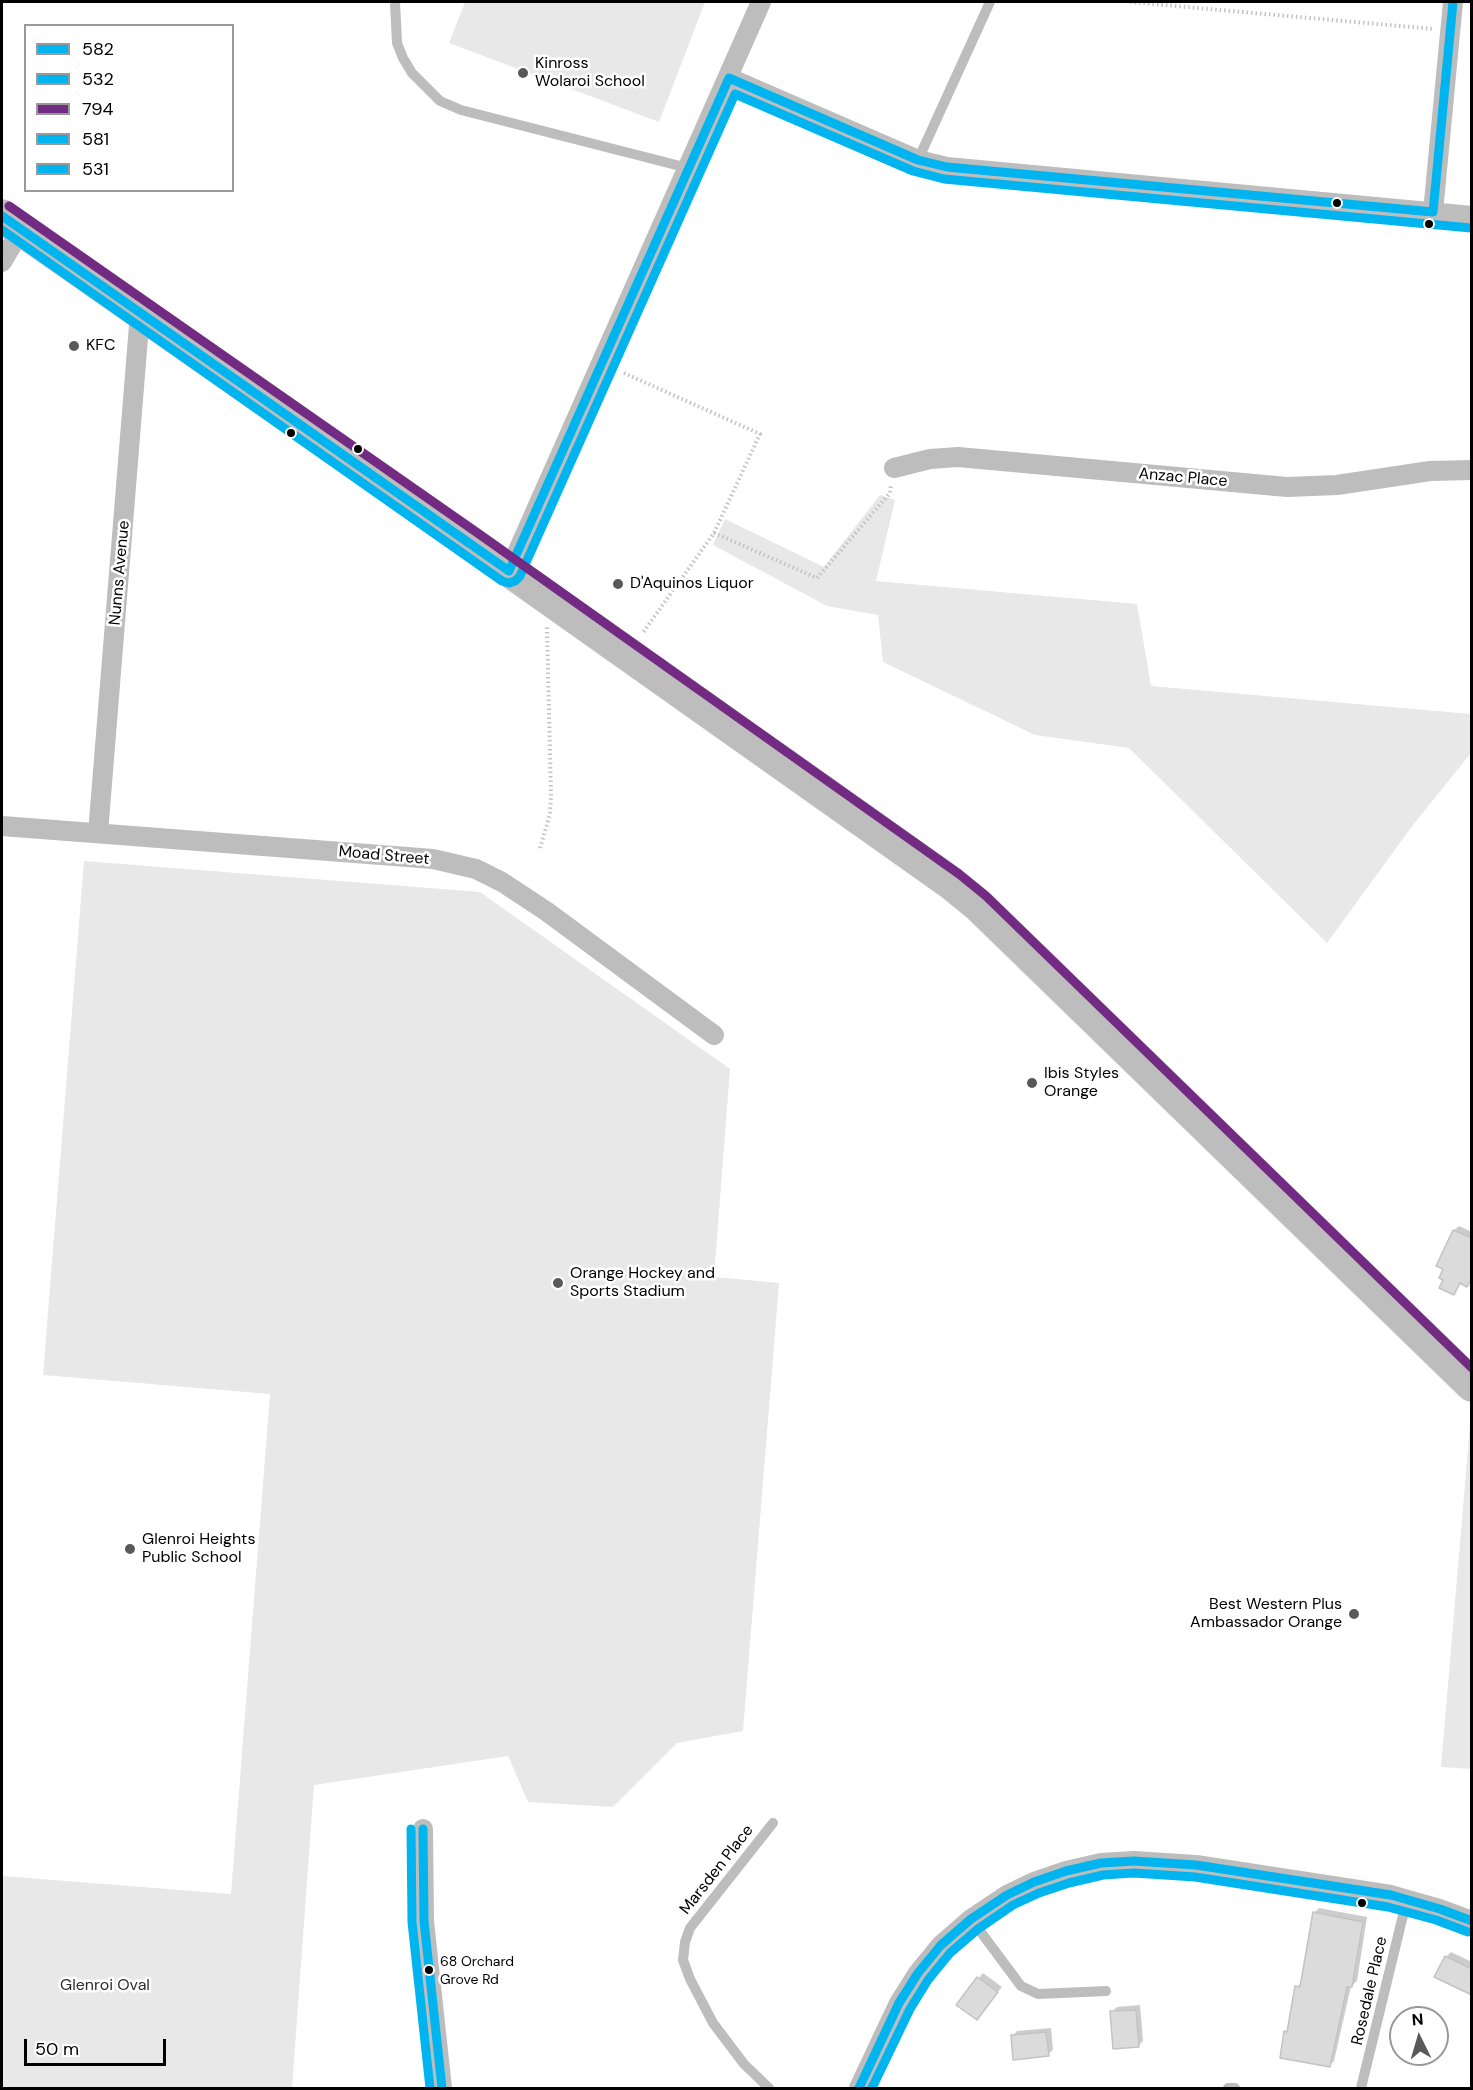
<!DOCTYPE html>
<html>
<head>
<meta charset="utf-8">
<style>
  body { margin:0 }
  #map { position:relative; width:1473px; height:2090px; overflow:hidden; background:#fff; font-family:"DM Sans",sans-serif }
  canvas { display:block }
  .frame { position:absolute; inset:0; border:3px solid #000; pointer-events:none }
  .legend { position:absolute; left:24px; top:24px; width:210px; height:168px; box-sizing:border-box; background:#fff; border:2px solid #999; margin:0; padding:8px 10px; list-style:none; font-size:18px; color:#000 }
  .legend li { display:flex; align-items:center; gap:12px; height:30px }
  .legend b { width:30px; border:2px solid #999 }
  .north { position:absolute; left:1389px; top:2006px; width:60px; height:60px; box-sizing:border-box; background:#fff; border:2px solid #999; border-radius:50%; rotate:355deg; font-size:16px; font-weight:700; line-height:24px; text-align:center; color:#000 }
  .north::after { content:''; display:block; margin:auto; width:21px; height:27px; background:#595959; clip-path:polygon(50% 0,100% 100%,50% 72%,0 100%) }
  .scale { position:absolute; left:24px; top:2039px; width:142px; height:27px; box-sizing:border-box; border:3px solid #000; border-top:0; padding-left:8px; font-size:18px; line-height:21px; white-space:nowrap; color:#000; -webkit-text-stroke:4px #fff; paint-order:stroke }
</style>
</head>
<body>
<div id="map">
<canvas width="1473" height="2090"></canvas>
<div class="frame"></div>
<ul class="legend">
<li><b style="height:8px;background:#00b5ef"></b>582</li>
<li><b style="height:8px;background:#00b5ef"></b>532</li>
<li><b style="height:8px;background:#732a82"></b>794</li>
<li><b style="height:8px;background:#00b5ef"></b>581</li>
<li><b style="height:8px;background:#00b5ef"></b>531</li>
</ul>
<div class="north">N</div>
<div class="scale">50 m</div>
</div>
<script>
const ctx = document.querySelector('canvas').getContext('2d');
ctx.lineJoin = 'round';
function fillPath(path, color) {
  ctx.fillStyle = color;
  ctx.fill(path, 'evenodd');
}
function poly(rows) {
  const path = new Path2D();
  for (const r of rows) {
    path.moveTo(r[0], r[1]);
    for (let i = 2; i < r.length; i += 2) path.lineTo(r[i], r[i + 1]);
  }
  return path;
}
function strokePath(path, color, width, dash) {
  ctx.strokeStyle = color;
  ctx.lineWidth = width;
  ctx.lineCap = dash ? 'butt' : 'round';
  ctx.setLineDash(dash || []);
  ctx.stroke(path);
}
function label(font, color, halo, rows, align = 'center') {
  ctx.font = font + ' "DM Sans",sans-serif';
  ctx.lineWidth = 5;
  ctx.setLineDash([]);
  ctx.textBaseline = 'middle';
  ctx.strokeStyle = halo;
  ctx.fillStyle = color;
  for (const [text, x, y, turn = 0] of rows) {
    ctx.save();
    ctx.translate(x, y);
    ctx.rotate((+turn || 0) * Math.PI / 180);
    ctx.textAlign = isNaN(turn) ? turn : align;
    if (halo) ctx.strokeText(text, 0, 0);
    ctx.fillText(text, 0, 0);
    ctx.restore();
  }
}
fillPath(poly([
  [465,2,705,2,659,122,449,43],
  [880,495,895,500,876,581,1137,604,1151,686,1471,714,1471,753,1413,825,1327,943,1129,748,1035,735,883,662,878,615,827,606,713,545,725,519,824,567],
  [84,861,480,892,730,1069,714,1277,779,1283,743,1731,677,1743,613,1807,528,1802,508,1756,314,1785,292,2088,2,2088,2,1876,231,1894,270,1394,43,1375],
  [1470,1425,1472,1427,1471,1769,1441,1767]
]), '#e8e8e8');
fillPath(poly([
  [1459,1226,1472,1232,1472,1281,1467,1285,1461,1282,1453,1293,1445,1279,1445,1268,1438,1265,1454,1230],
  [1319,1908,1367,1917,1357,1981,1351,1986,1334,2061,1329,2066,1286,2032,1289,2028,1297,1987,1302,1982,1314,1913],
  [1451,1952,1472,1962,1472,1993,1446,1957],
  [983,1973,1002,1987,977,2018,958,2005],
  [1140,2005,1143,2041,1138,2046,1112,2012,1117,2007],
  [1051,2028,1053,2050,1048,2054,1013,2036,1017,2031]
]), '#0003');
const building = poly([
  [1453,1230,1472,1238,1472,1278,1467,1287,1460,1283,1454,1295,1439,1288,1443,1280,1439,1278,1443,1269,1436,1266,1453,1230],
  [1313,1912,1363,1922,1352,1987,1347,1987,1330,2067,1280,2058,1284,2031,1287,2032,1295,1986,1300,1987,1313,1912],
  [1445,1956,1472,1969,1472,1995,1434,1977,1445,1956],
  [977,1977,998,1992,977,2020,956,2005,977,1977],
  [1136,2010,1139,2047,1113,2049,1110,2011,1136,2010],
  [1046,2032,1049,2056,1013,2060,1011,2035,1046,2032]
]);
fillPath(building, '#dbdbdb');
strokePath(building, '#c3c3c3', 1.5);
const highway = poly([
  [2,216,472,544,951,883,978,905,1472,1385]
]);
strokePath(highway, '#dbdbdb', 34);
strokePath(poly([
  [1130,2,1434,29],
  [624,373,760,434,714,533,642,634],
  [714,533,817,578,890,493,891,484],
  [540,848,550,814,551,795,547,627]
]), '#c2c2c2', 4, [1.5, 3]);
strokePath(poly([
  [395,2,397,43,403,58,412,73,440,101,461,110,688,168],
  [918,160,990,2],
  [971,1919,1021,1986,1038,1994,1106,1991],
  [769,2088,744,2064,713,2023,690,1979,683,1960,685,1942,690,1928,773,1823],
  [1228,2088,1235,2088],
  [1361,2088,1407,1899]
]), '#bdbdbd', 10);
strokePath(poly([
  [729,78,918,160,947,167,1472,216],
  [1433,212,1453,2],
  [2,262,21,230],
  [894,468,930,459,958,457,1287,487,1337,485,1430,471,1472,470],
  [509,571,761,2],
  [2,826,433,859,476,869,502,882,546,911,714,1035],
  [98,833,140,313],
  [423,1829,424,1921,442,2088],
  [859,2088,899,2003,918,1973,941,1945,971,1919,1007,1895,1034,1882,1066,1871,1101,1863,1134,1861,1196,1865,1391,1895,1440,1909,1472,1921]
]), '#bdbdbd', 20);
strokePath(highway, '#bdbdbd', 33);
strokePath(poly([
  [2,216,509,571,729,78,918,160,947,167,1433,212,1453,2]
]), '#00b5ef', 9);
strokePath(poly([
  [2,230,502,581,509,583,515,581,520,576,735,94,913,171,944,179,1471,228]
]), '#00b5ef', 9);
strokePath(poly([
  [9,206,479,534,959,874,986,896,1472,1368]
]), '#732a82', 9);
strokePath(poly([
  [423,1829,424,1921,442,2088],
  [859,2088,899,2003,918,1973,941,1945,971,1919,1007,1895,1034,1882,1066,1871,1101,1863,1134,1861,1196,1865,1391,1895,1440,1909,1472,1921]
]), '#00b5ef', 9);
strokePath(poly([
  [411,1829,412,1922,430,2088],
  [872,2088,910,2009,928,1980,950,1953,978,1929,1013,1905,1039,1893,1069,1883,1103,1875,1134,1873,1195,1877,1388,1907,1436,1920,1468,1932]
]), '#00b5ef', 9);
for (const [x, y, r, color] of [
  [523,73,6,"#595959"],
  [1337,203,5,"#000"],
  [1429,224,5,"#000"],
  [74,346,6,"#595959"],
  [291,433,5,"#000"],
  [358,449,5,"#000"],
  [618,584,6,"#595959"],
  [1032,1083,6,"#595959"],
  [558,1283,6,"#595959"],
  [130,1549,6,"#595959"],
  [1354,1614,6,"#595959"],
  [1362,1903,5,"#000"],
  [429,1970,5,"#000"]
]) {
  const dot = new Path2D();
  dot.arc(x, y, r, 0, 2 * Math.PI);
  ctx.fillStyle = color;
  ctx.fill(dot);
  strokePath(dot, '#fff', 2);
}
label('14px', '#000', '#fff', [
  ["68 Orchard",440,1962],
  ["Grove Rd",440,1980]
], 'left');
label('16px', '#000', '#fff', [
  ["Kinross",535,64],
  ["Wolaroi School",535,82],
  ["KFC",86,346],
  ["D'Aquinos Liquor",630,584],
  ["Ibis Styles",1044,1074],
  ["Orange",1044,1092],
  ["Orange Hockey and",570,1274],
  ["Sports Stadium",570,1292],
  ["Glenroi Heights",142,1540],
  ["Public School",142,1558],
  ["Best Western Plus",1342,1605,"right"],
  ["Ambassador Orange",1342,1623,"right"]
], 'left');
label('16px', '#000', '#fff', [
  ["Anzac Place",1183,478,5],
  ["Nunns Avenue",120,573,-85],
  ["Moad Street",384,856,5],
  ["Marsden Place",717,1870,-52],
  ["Rosedale Place",1370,1991,-77]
]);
label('16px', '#2c2c2c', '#fff', [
  ["Glenroi Oval",105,1986]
]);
</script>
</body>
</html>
